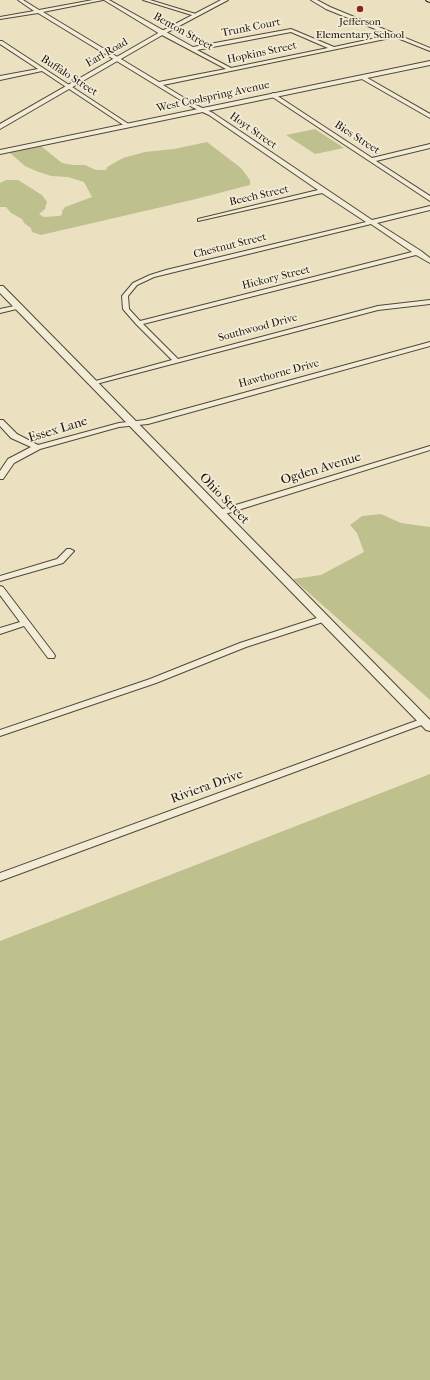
<!DOCTYPE html>
<html>
<head>
<meta charset="utf-8">
<style>
  body { margin:0 }
  canvas { display:block; background:#ebe1c1 }
</style>
</head>
<body>
<canvas width="430" height="1380"></canvas>
<script>
const ctx = document.querySelector('canvas').getContext('2d');
ctx.lineJoin = 'round';
function fillPath(path, color) {
  ctx.fillStyle = color;
  ctx.fill(path, 'evenodd');
}
function poly(rows) {
  const path = new Path2D();
  for (const r of rows) {
    path.moveTo(r[0], r[1]);
    for (let i = 2; i < r.length; i += 2) path.lineTo(r[i], r[i + 1]);
  }
  return path;
}
function strokePath(path, color, width, dash) {
  ctx.strokeStyle = color;
  ctx.lineWidth = width;
  ctx.lineCap = dash ? 'butt' : 'round';
  ctx.setLineDash(dash || []);
  ctx.stroke(path);
}
function label(font, color, halo, rows, align = 'center') {
  ctx.font = font + ' "IM FELL French Canon",serif';
  ctx.lineWidth = 3.5;
  ctx.setLineDash([]);
  ctx.textBaseline = 'middle';
  ctx.strokeStyle = halo;
  ctx.fillStyle = color;
  for (const [text, x, y, turn = 0] of rows) {
    ctx.save();
    ctx.translate(x, y);
    ctx.rotate((+turn || 0) * Math.PI / 180);
    ctx.textAlign = isNaN(turn) ? turn : align;
    if (halo) ctx.strokeText(text, 0, 0);
    ctx.fillText(text, 0, 0);
    ctx.restore();
  }
}
fillPath(poly([
  [315,129,344,148,315,154,286,135],
  [207,142,241,168,250,180,250,185,192,200,41,235,32,232,31,228,24,223,22,219,11,213,6,207,0,207,0,183,6,180,18,180,42,195,47,202,45,209,39,214,44,217,59,216,62,215,62,211,65,207,92,197,84,182,68,177,51,176,36,171,25,166,10,153,41,146,62,163,73,165,85,165,96,170,106,170,107,167,123,158,145,152,174,149],
  [381,514,401,523,430,527,430,700,293,579,321,575,364,552,357,533,350,525,362,516],
  [430,774,430,1380,0,1380,0,941]
]), '#bec18e');
const minor = poly([
  [18,0,23,0,39,10,93,0,103,0,43,12,159,82,226,69,160,34,104,0,109,0,193,47,291,29,334,47,390,35,326,9,311,0,317,0,330,7,430,48,430,51,395,37,163,85,196,105,213,113,372,220,430,206,430,210,377,223,421,251,430,258,430,263,416,255,143,324,178,359,378,306,430,300,430,304,378,310,96,384,92,384,92,382,172,360,136,324,123,309,122,296,133,283,150,275,166,270,366,222,322,193,198,221,198,219,318,190,209,115,192,107,38,13,0,19,0,17,34,11,18,0],
  [291,32,328,48,231,68,197,50,291,32],
  [371,224,412,252,140,321,129,309,128,296,137,285,154,277,371,224],
  [143,0,150,0,199,15,195,16,143,0],
  [0,41,2,41,130,125,125,126,42,71,0,80,0,76,38,69,0,44,0,41],
  [360,76,364,76,430,114,430,118,360,78,360,76],
  [273,93,372,158,430,144,430,148,376,161,430,196,430,201,271,96,270,95,273,93],
  [19,305,21,306,21,308,0,313,0,309,19,305],
  [430,342,430,346,148,424,119,427,40,449,14,463,3,479,0,479,0,471,8,459,31,447,11,438,0,426,0,420,3,420,17,434,38,445,119,423,145,420,430,342],
  [430,446,430,450,222,515,219,515,215,513,216,511,430,446],
  [67,549,70,549,74,551,63,563,0,581,0,576,57,559,67,549],
  [0,586,3,587,54,654,55,656,54,658,48,658,24,626,0,634,0,628,20,622,0,595,0,586],
  [323,616,326,617,327,619,326,621,246,647,156,683,0,736,0,730,150,679,240,643,323,616],
  [424,718,429,721,427,723,0,881,0,873,424,718]
]);
const tertiary = poly([
  [221,0,228,0,164,34,0,129,0,124,160,32,221,0],
  [430,61,430,65,0,154,0,150,430,61],
  [0,286,3,286,430,720,430,731,426,730,0,293,0,286]
]);
const secondary = poly([
  [426,0,430,0,430,2,427,1,426,0]
]);
strokePath(minor, '#504739', 2);
strokePath(tertiary, '#504739', 2);
strokePath(secondary, '#1d140c', 2);
fillPath(minor, '#f2ecd7');
fillPath(tertiary, '#f2ecd7');
fillPath(secondary, '#f2ecd7');
for (const [x, y, r, color] of [
  [360,9,4,"#8f2418"]
]) {
  const dot = new Path2D();
  dot.arc(x, y, r, 0, 2 * Math.PI);
  ctx.fillStyle = color;
  ctx.fill(dot);
  strokePath(dot, '#f2ecd7', 1.5);
}
label('11px', '#1d140c', '#f2ecd7', [
  ["Jefferson",360,22],
  ["Elementary School",360,35]
]);
label('11px', '#1d140c', '#f2ecd7', [
  ["Trunk Court",251,28,-11],
  ["Benton Street",183,32,29],
  ["Earl Road",107,53,-30],
  ["Hopkins Street",262,53,-12],
  ["Buffalo Street",69,76,33],
  ["West Coolspring Avenue",213,97,-12],
  ["Hoyt Street",253,131,35],
  ["Bies Street",357,138,33],
  ["Beech Street",259,196,-13],
  ["Chestnut Street",230,246,-14],
  ["Hickory Street",276,278,-14],
  ["Southwood Drive",258,328,-15],
  ["Hawthorne Drive",279,374,-15]
]);
label('13px', '#1d140c', '#f2ecd7', [
  ["Essex Lane",58,430,-17],
  ["Ogden Avenue",321,469,-17],
  ["Ohio Street",224,499,46],
  ["Riviera Drive",207,787,-20]
]);
</script>
</body>
</html>
